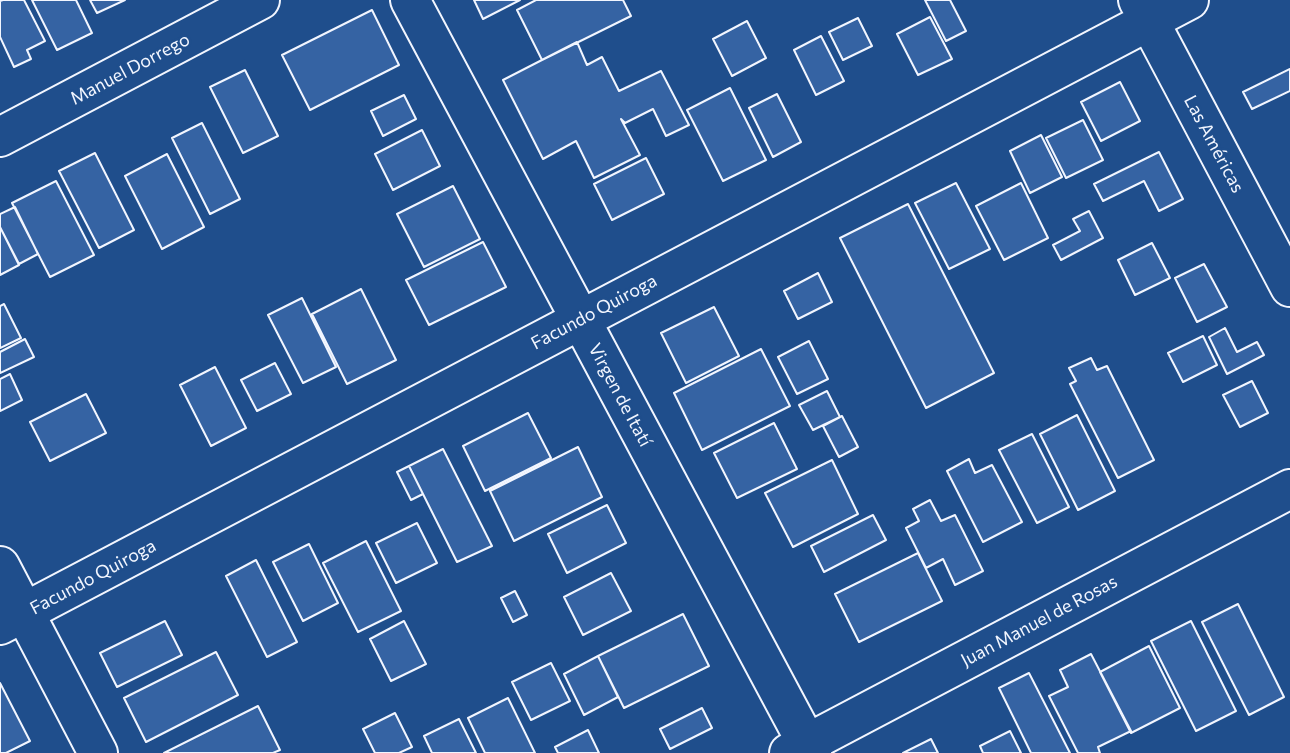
<!DOCTYPE html>
<html>
<head>
<meta charset="utf-8">
<style>
  body { margin:0 }
  canvas { display:block; background:#1f4e8c }
</style>
</head>
<body>
<canvas width="1290" height="753"></canvas>
<script>
const ctx = document.querySelector('canvas').getContext('2d');
ctx.lineJoin = 'round';
function fillPath(path, color) {
  ctx.fillStyle = color;
  ctx.fill(path, 'evenodd');
}
function poly(rows) {
  const path = new Path2D();
  for (const r of rows) {
    path.moveTo(r[0], r[1]);
    for (let i = 2; i < r.length; i += 2) path.lineTo(r[i], r[i + 1]);
  }
  return path;
}
function strokePath(path, color, width, dash) {
  ctx.strokeStyle = color;
  ctx.lineWidth = width;
  ctx.lineCap = dash ? 'butt' : 'round';
  ctx.setLineDash(dash || []);
  ctx.stroke(path);
}
function label(font, color, halo, rows, align = 'center') {
  ctx.font = font + ' Commissioner,sans-serif';
  ctx.lineWidth = 5;
  ctx.setLineDash([]);
  ctx.textBaseline = 'middle';
  ctx.strokeStyle = halo;
  ctx.fillStyle = color;
  for (const [text, x, y, turn = 0] of rows) {
    ctx.save();
    ctx.translate(x, y);
    ctx.rotate((+turn || 0) * Math.PI / 180);
    ctx.textAlign = isNaN(turn) ? turn : align;
    if (halo) ctx.strokeText(text, 0, 0);
    ctx.fillText(text, 0, 0);
    ctx.restore();
  }
}
const building = poly([
  [3,0,24,0,45,41,27,50,31,59,14,67,0,37,0,1,3,0],
  [32,0,76,0,92,33,57,50,32,0],
  [90,0,125,0,97,13,90,0],
  [474,0,520,0,483,19,474,0],
  [536,0,623,0,631,16,542,60,517,10,536,0],
  [925,0,950,0,966,31,946,41,925,0],
  [372,10,399,65,310,110,282,55,372,10],
  [930,17,952,59,918,75,897,34,930,17],
  [858,18,872,46,843,60,829,32,858,18],
  [747,21,766,58,732,76,713,39,747,21],
  [821,36,844,81,816,95,794,50,821,36],
  [577,42,587,65,602,57,619,91,661,71,689,125,666,136,653,109,625,123,621,119,640,155,594,178,576,141,543,159,503,80,577,42],
  [1290,69,1290,91,1252,109,1243,92,1290,69],
  [245,70,278,136,243,153,210,87,245,70],
  [1120,82,1140,121,1101,141,1081,102,1120,82],
  [730,88,766,160,723,181,687,110,730,88],
  [777,94,801,142,773,157,749,108,777,94],
  [404,95,416,119,383,136,371,111,404,95],
  [1083,120,1103,160,1066,178,1046,138,1083,120],
  [202,123,240,199,210,214,172,138,202,123],
  [422,130,440,166,393,190,375,154,422,130],
  [1041,135,1062,177,1030,193,1010,151,1041,135],
  [1159,152,1183,199,1159,211,1144,181,1103,201,1094,184,1159,152],
  [95,153,134,230,99,248,59,171,95,153],
  [167,154,204,227,162,249,125,176,167,154],
  [646,158,664,194,612,220,594,184,646,158],
  [56,181,94,255,50,277,12,203,56,181],
  [956,183,990,249,949,269,915,203,956,183],
  [1021,183,1048,238,1004,260,976,206,1021,183],
  [453,186,480,239,424,267,397,214,453,186],
  [908,204,994,373,926,408,840,238,908,204],
  [15,207,38,254,19,264,0,227,0,214,15,207],
  [1089,211,1103,238,1061,260,1053,245,1080,231,1073,219,1089,211],
  [0,227,19,265,0,275,0,227],
  [483,242,506,287,429,325,406,280,483,242],
  [1152,243,1170,278,1135,295,1118,260,1152,243],
  [1204,264,1227,307,1197,322,1175,278,1204,264],
  [818,273,832,302,798,319,784,291,818,273],
  [361,289,396,360,347,384,312,314,361,289],
  [302,298,336,367,303,383,268,315,302,298],
  [4,304,21,338,0,348,0,306,4,304],
  [714,307,739,356,686,383,661,333,714,307],
  [1225,328,1237,352,1257,342,1264,355,1227,374,1209,337,1225,328],
  [1203,336,1217,365,1183,382,1168,353,1203,336],
  [25,339,34,357,0,373,0,352,25,339],
  [809,341,828,379,797,394,778,357,809,341],
  [761,349,790,406,702,450,674,393,761,349],
  [1091,358,1097,370,1107,366,1154,460,1118,478,1070,384,1076,381,1069,368,1091,358],
  [275,363,291,394,257,411,241,380,275,363],
  [215,367,246,428,211,446,180,385,215,367],
  [10,374,22,400,0,411,0,379,10,374],
  [1252,381,1268,413,1240,427,1223,395,1252,381],
  [827,391,840,417,813,430,799,405,827,391],
  [86,394,106,433,50,461,30,422,86,394],
  [528,413,551,458,485,491,463,446,528,413],
  [1077,415,1115,491,1078,510,1040,434,1077,415],
  [842,416,858,447,839,457,823,426,842,416],
  [774,423,797,469,737,498,714,453,774,423],
  [1032,434,1069,507,1037,523,999,450,1032,434],
  [578,447,602,497,514,541,490,491,578,447],
  [443,449,492,546,457,562,409,466,443,449],
  [969,459,975,473,992,465,1022,522,983,542,947,471,969,459],
  [832,460,858,514,793,547,765,493,832,460],
  [409,466,423,494,411,500,397,472,409,466],
  [930,500,941,521,955,515,983,571,955,585,943,559,926,568,906,528,919,521,913,509,930,500],
  [607,505,626,543,567,573,548,534,607,505],
  [873,515,886,540,824,572,811,546,873,515],
  [417,523,437,563,396,583,376,543,417,523],
  [366,541,401,611,358,632,323,563,366,541],
  [309,544,338,603,303,621,273,562,309,544],
  [918,553,942,601,859,642,835,594,918,553],
  [256,560,297,642,267,657,226,576,256,560],
  [611,573,631,611,583,635,564,597,611,573],
  [515,591,527,615,513,622,501,598,515,591],
  [1238,604,1284,697,1249,715,1202,622,1238,604],
  [683,614,709,666,624,708,598,656,683,614],
  [165,621,182,655,117,687,100,653,165,621],
  [404,621,426,664,391,681,370,639,404,621],
  [1191,621,1236,711,1196,731,1151,641,1191,621],
  [1149,646,1180,708,1131,733,1100,672,1149,646],
  [216,652,238,695,146,742,124,698,216,652],
  [1091,654,1131,731,1098,747,1100,753,1078,753,1049,696,1068,687,1060,670,1091,654],
  [598,656,618,697,584,715,564,674,598,656],
  [551,663,570,701,531,720,512,682,551,663],
  [1029,673,1070,753,1031,753,999,688,1029,673],
  [0,683,30,741,6,753,0,753,0,683],
  [508,698,535,753,485,753,468,718,508,698],
  [258,706,280,750,273,753,164,753,258,706],
  [702,708,712,728,670,749,660,729,702,708],
  [395,713,412,747,399,753,375,753,363,729,395,713],
  [459,719,476,753,432,753,424,736,459,719],
  [588,730,599,753,558,753,555,747,588,730],
  [1010,731,1021,753,983,753,980,746,1010,731],
  [931,739,938,753,903,753,931,739]
]);
fillPath(building, '#3563a3');
strokePath(building, '#f2f6ff', 2);
const minor = poly([
  [410,0,812,753],
  [1138,0,1290,287],
  [0,137,260,0],
  [0,566,98,753],
  [0,625,1189,0],
  [789,753,1290,489]
]);
strokePath(minor, '#f2f6ff', 42);
strokePath(minor, '#1f4e8c', 38);
label('18px', '#f2f6ff', '#1f4e8c', [
  ["Manuel Dorrego",130,69,-28],
  ["Las Américas",1214,144,62],
  ["Facundo Quiroga",594,312,-28],
  ["Virgen de Itatí",620,395,62],
  ["Facundo Quiroga",93,577,-28],
  ["Juan Manuel de Rosas",1039,621,-28]
]);
</script>
</body>
</html>
